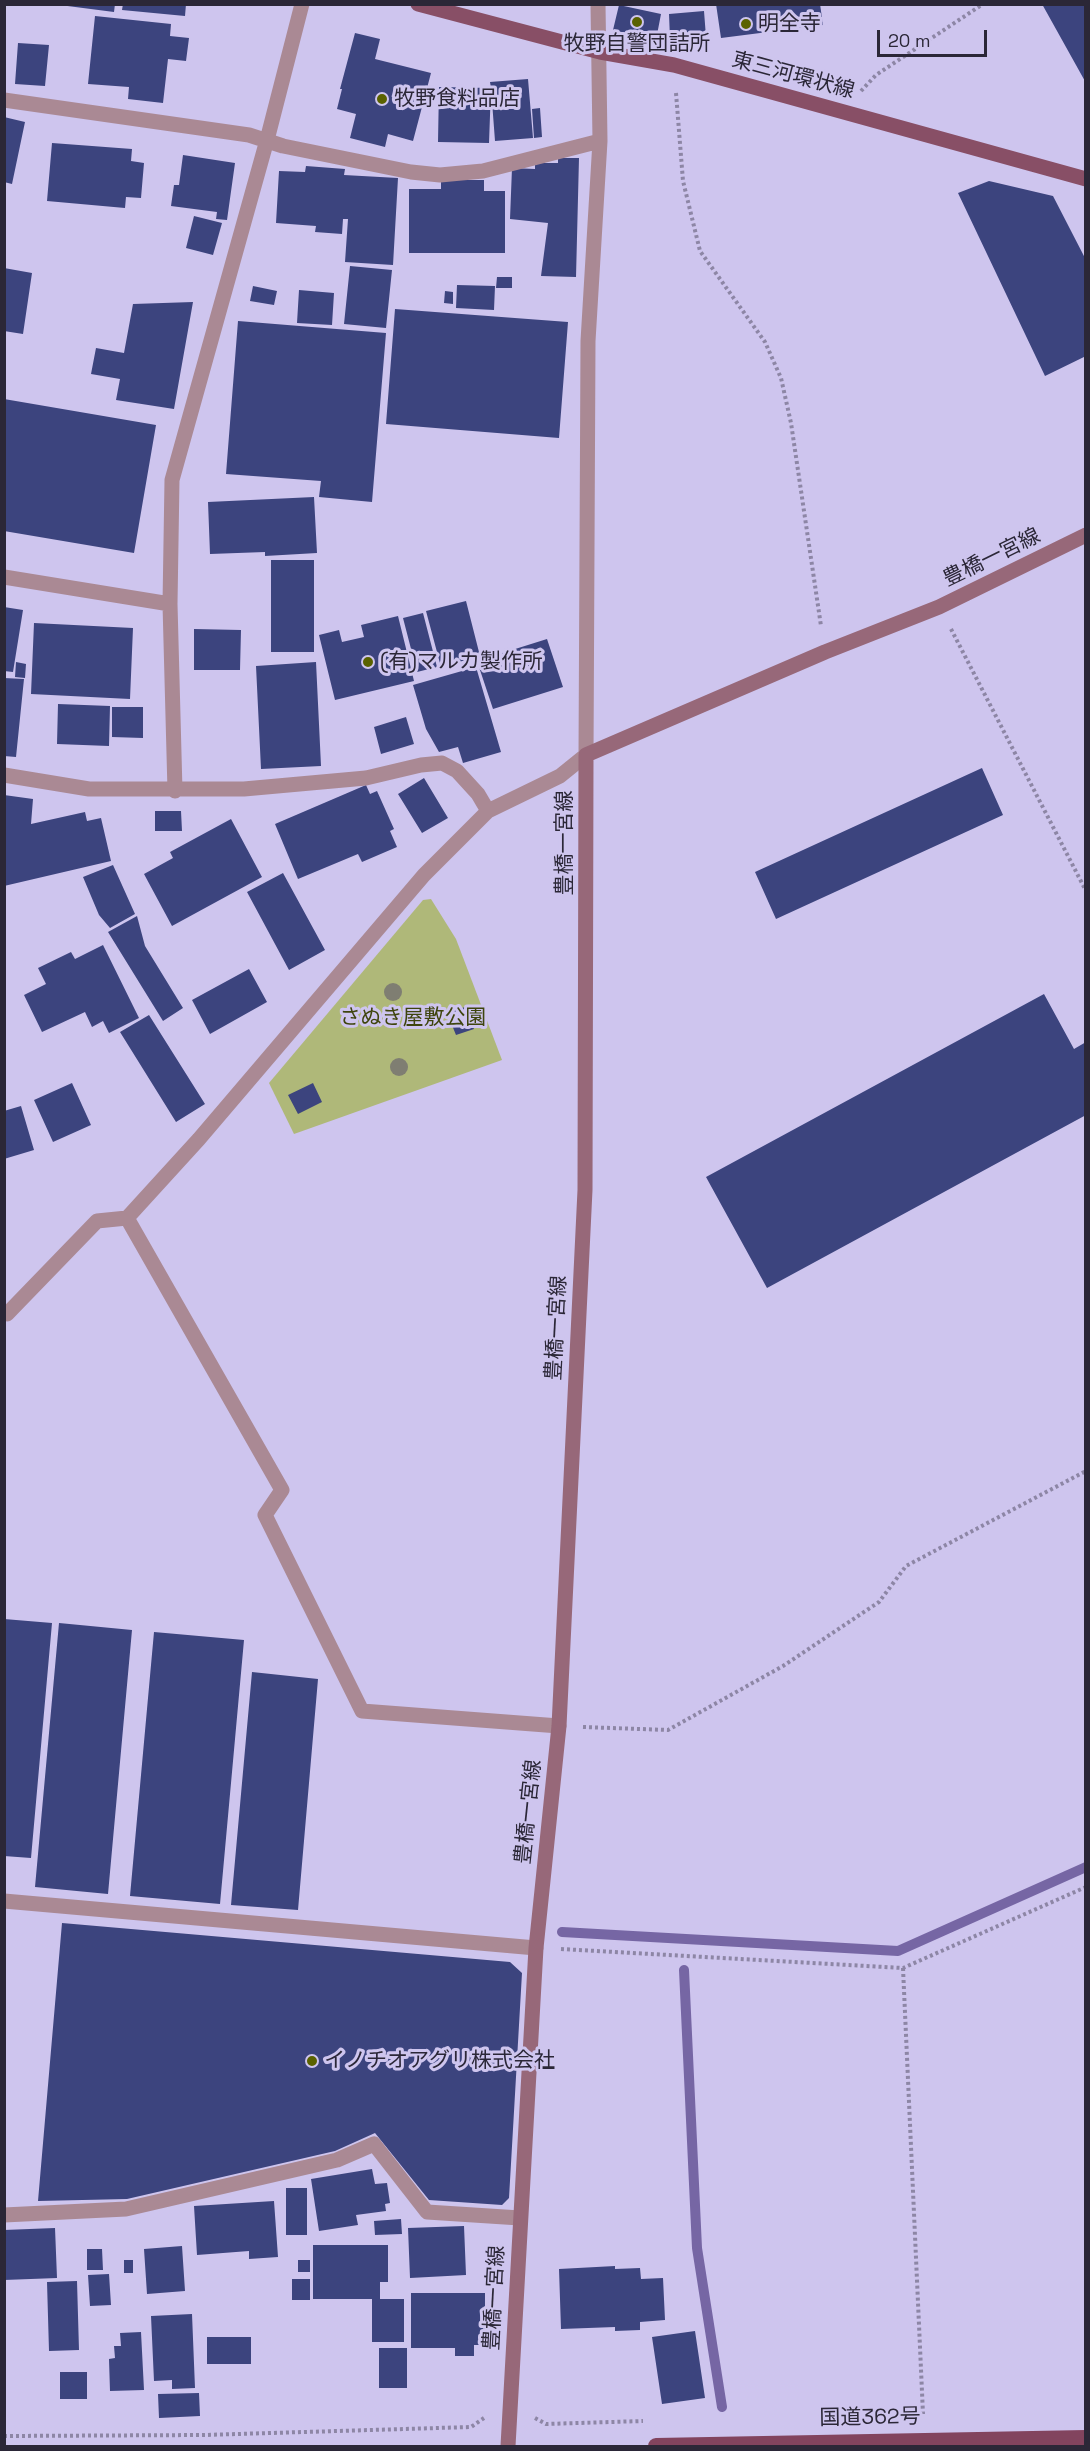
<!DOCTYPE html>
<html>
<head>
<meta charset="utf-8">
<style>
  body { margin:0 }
  #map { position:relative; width:1090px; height:2451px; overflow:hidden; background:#cec5ee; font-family:"Space Grotesk",sans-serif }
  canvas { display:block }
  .frame { position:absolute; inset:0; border:6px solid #2b2737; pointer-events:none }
  .scale { position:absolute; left:877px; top:30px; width:110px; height:27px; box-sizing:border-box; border:3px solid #2b2737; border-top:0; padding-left:8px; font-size:18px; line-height:21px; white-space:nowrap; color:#2b2737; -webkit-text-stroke:4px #cec5ee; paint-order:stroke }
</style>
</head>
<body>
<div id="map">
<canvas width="1090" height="2451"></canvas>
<div class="frame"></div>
<div class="scale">20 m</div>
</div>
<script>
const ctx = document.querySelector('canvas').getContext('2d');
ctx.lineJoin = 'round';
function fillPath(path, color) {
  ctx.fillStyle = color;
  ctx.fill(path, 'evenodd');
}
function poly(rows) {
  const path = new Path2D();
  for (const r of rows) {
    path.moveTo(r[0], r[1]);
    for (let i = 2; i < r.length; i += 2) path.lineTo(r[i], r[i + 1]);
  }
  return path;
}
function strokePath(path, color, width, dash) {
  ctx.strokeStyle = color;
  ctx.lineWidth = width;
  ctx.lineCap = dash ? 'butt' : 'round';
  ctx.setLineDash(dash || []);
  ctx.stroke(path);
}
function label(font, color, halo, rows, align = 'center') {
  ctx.font = font + ' "Space Grotesk","Noto Sans JP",sans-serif';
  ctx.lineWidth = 6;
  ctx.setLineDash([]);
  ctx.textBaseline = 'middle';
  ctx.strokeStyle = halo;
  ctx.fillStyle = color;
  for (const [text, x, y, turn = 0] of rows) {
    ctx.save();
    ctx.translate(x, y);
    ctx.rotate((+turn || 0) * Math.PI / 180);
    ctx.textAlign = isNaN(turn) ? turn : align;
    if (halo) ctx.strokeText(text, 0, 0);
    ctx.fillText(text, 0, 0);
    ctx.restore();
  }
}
fillPath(poly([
  [431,899,456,939,502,1060,294,1134,269,1083,423,900]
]), '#afb879');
strokePath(poly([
  [562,1932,898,1951,1086,1867],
  [684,1970,697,2248,722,2407]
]), '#7666a4', 10);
fillPath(poly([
  [52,4,115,4,114,12],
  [123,4,186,4,185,16,122,10],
  [716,4,820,4,823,25,721,38],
  [1042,4,1086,4,1086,83],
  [619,5,661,14,656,40,613,30],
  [704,11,706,37,670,39,669,14],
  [95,16,171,24,170,36,189,38,186,61,168,59,163,103,128,99,129,87,88,84],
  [355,33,380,39,375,59,431,73,413,141,388,134,385,147,350,138,356,114,337,109,342,89,340,89],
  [18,43,49,45,45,86,15,84],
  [528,79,533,138,495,141,491,88,489,143,438,142,439,87,491,88,490,82],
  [540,108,542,137,534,138,532,109],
  [4,117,25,122,12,184,4,182],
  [52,143,132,149,131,161,144,163,141,198,126,197,125,208,47,201],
  [183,155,235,163,227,220,216,219,217,212,171,206,174,185,179,185],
  [558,158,579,158,576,277,541,276,548,223,510,219,512,168,535,169,535,163,558,163],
  [306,166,345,169,344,175,398,178,393,265,345,262,348,219,343,219,342,234,315,232,316,226,276,223,279,171,305,172],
  [441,180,484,180,484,191,505,191,505,253,409,253,409,189,441,189],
  [989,181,1053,196,1086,260,1086,356,1045,376,958,193],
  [194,216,222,223,213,255,186,248],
  [350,266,392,270,386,328,344,324],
  [4,268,32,273,23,334,4,331],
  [497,277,512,277,512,288,496,288],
  [457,285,495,286,494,310,456,308],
  [253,286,277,291,274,305,250,301],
  [299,290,334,293,332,325,297,323],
  [445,291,453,292,453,304,444,303],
  [193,302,174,409,116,400,120,379,91,374,96,348,124,353,133,304],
  [395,309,568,322,559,438,386,424],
  [238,321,386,333,372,502,319,497,321,481,226,474],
  [4,399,156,425,134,553,4,531],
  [314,497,317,553,265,556,265,552,210,554,208,502],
  [271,560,314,560,314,652,271,652],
  [466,601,480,656,441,667,426,611],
  [4,607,23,610,13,672,4,671],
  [423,613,437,667,417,672,403,618],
  [398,616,414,681,335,700,319,635,339,630,342,642,364,637,361,625],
  [34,623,133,628,130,699,31,694],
  [194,629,241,630,240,670,194,670],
  [547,639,563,687,493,709,477,661],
  [16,662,26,664,25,678,15,677],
  [316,662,321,766,261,769,256,666],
  [476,667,501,752,463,763,458,747,439,752,426,729,413,685],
  [4,678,24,679,16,757,4,756],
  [58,704,110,706,109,746,57,744],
  [112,707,143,707,143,738,112,737],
  [406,717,414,744,381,754,374,727],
  [982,768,1003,815,776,919,755,872],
  [424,778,448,818,422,833,398,794],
  [366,785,370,794,377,791,394,829,390,831,397,847,362,862,358,854,298,879,275,824],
  [4,795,33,799,31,824,85,812,87,821,101,818,111,861,4,886],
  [155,811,181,811,182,831,155,831],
  [231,819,262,877,172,926,144,874,173,858,170,852],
  [113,865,135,914,110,928,99,915,83,877],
  [283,873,325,950,289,970,247,892],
  [137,916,145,946,183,1008,163,1021,108,932],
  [103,945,139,1018,109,1033,103,1021,92,1027,85,1012,42,1032,24,995,46,984,38,968,71,952,75,959],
  [249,969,267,1002,210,1034,192,1000],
  [1044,994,1074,1049,1086,1042,1086,1115,767,1288,706,1177],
  [465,1007,474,1029,456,1035,447,1013],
  [149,1015,205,1104,176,1122,120,1032],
  [72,1083,91,1125,53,1142,34,1100],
  [313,1083,322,1102,298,1114,288,1095],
  [21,1106,34,1150,4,1159,4,1111],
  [4,1619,52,1623,31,1858,4,1856],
  [59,1623,132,1630,108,1894,35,1887],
  [154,1632,244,1640,220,1904,130,1896],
  [252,1672,318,1679,298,1910,231,1905],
  [62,1923,510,1962,522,1973,509,2198,502,2205,429,2200,375,2133,335,2151,127,2199,38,2201],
  [372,2169,375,2184,387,2183,390,2203,385,2204,386,2211,356,2215,358,2225,319,2231,311,2179],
  [286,2188,307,2188,307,2235,286,2235],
  [274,2201,278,2257,249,2259,249,2251,197,2255,194,2206],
  [401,2219,402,2234,375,2235,374,2221],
  [464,2226,466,2275,410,2278,408,2228],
  [55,2228,57,2278,4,2280,4,2230],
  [313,2245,388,2245,388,2282,380,2282,380,2299,404,2299,404,2342,372,2342,372,2299,313,2299],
  [182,2246,185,2291,147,2294,144,2249],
  [87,2249,102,2249,103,2270,87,2270],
  [124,2260,133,2260,133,2273,124,2273],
  [298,2260,310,2260,310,2272,298,2272],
  [615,2266,615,2269,640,2268,641,2279,663,2278,665,2320,640,2322,640,2330,615,2331,615,2327,561,2329,559,2269],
  [109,2274,111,2305,90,2306,88,2275],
  [292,2279,310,2279,310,2300,292,2300],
  [77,2281,79,2350,49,2351,47,2282],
  [411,2293,485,2293,485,2345,474,2345,474,2356,455,2356,455,2348,411,2348],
  [192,2314,195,2388,172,2389,172,2380,154,2381,151,2316],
  [695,2331,705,2398,662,2404,652,2337],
  [141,2332,144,2390,110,2391,109,2359,115,2358,114,2346,121,2346,120,2333],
  [207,2337,251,2337,251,2364,207,2364],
  [379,2348,407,2348,407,2388,379,2388],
  [60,2372,87,2372,87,2399,60,2399],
  [199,2393,200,2416,159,2418,158,2394]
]), '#3c447e');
strokePath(poly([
  [861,91,876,75,983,4],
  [676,93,683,181,700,251,765,342,781,378,791,423,821,626],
  [951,629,1086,891],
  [583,1727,668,1730,783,1666,879,1602,906,1566,1086,1471],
  [561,1949,903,1968,1086,1887],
  [903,1968,923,2414],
  [535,2418,546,2424,643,2421],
  [4,2436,204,2435,471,2427,484,2418]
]), '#8d86a5', 4, [3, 3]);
strokePath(poly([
  [4,100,249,135,283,146,411,172,440,175,483,171,600,141],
  [4,577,170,604],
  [4,775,89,789,244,789,366,778,421,765,442,763,457,771,478,794,488,811],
  [175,791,170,604,172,480,267,140,302,4],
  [127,1218,282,1490,265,1515,362,1711,559,1726],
  [4,1313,7,1314,97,1221,127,1218,199,1139,424,875,488,811,560,776,586,755,588,341,600,141,598,4],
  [4,1901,536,1948],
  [4,2215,126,2209,337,2160,374,2144,427,2212,520,2218]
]), '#aa8994', 15);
strokePath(poly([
  [508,2446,536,1948,559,1726,585,1190,586,755,825,652,939,607,1086,535]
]), '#976879', 15);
strokePath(poly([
  [418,4,600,52,674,65,1086,179]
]), '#884f66', 15);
strokePath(poly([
  [656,2446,1086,2438]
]), '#82445e', 16);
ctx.fillStyle = '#7f7e72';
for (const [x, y] of [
  [393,992],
  [399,1067]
]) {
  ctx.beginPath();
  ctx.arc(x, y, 9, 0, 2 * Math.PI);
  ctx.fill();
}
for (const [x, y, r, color] of [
  [637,22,6,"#5a6200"],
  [746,24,6,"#5a6200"],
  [382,99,6,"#5a6200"],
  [368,662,6,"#5a6200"],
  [312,2061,6,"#5a6200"]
]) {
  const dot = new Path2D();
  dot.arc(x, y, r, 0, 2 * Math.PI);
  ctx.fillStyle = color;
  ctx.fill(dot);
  strokePath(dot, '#cec5ee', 2);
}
label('21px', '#2b2737', '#cec5ee', [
  ["明全寺",758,24],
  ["牧野自警団詰所",637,44,"center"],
  ["牧野食料品店",394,99],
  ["(有)マルカ製作所",380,662],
  ["イノチオアグリ株式会社",324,2061]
], 'left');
label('21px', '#2b2737', '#cec5ee', [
  ["東三河環状線",793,76,15],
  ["豊橋一宮線",992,558,-26],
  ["豊橋一宮線",565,843,-90],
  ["豊橋一宮線",557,1328,-87],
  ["豊橋一宮線",529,1812,-84],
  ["豊橋一宮線",495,2298,-87],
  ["国道362号",870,2418,-1]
]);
label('21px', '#3e440d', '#cec5ee', [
  ["さぬき屋敷公園",413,1018]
]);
</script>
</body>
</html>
